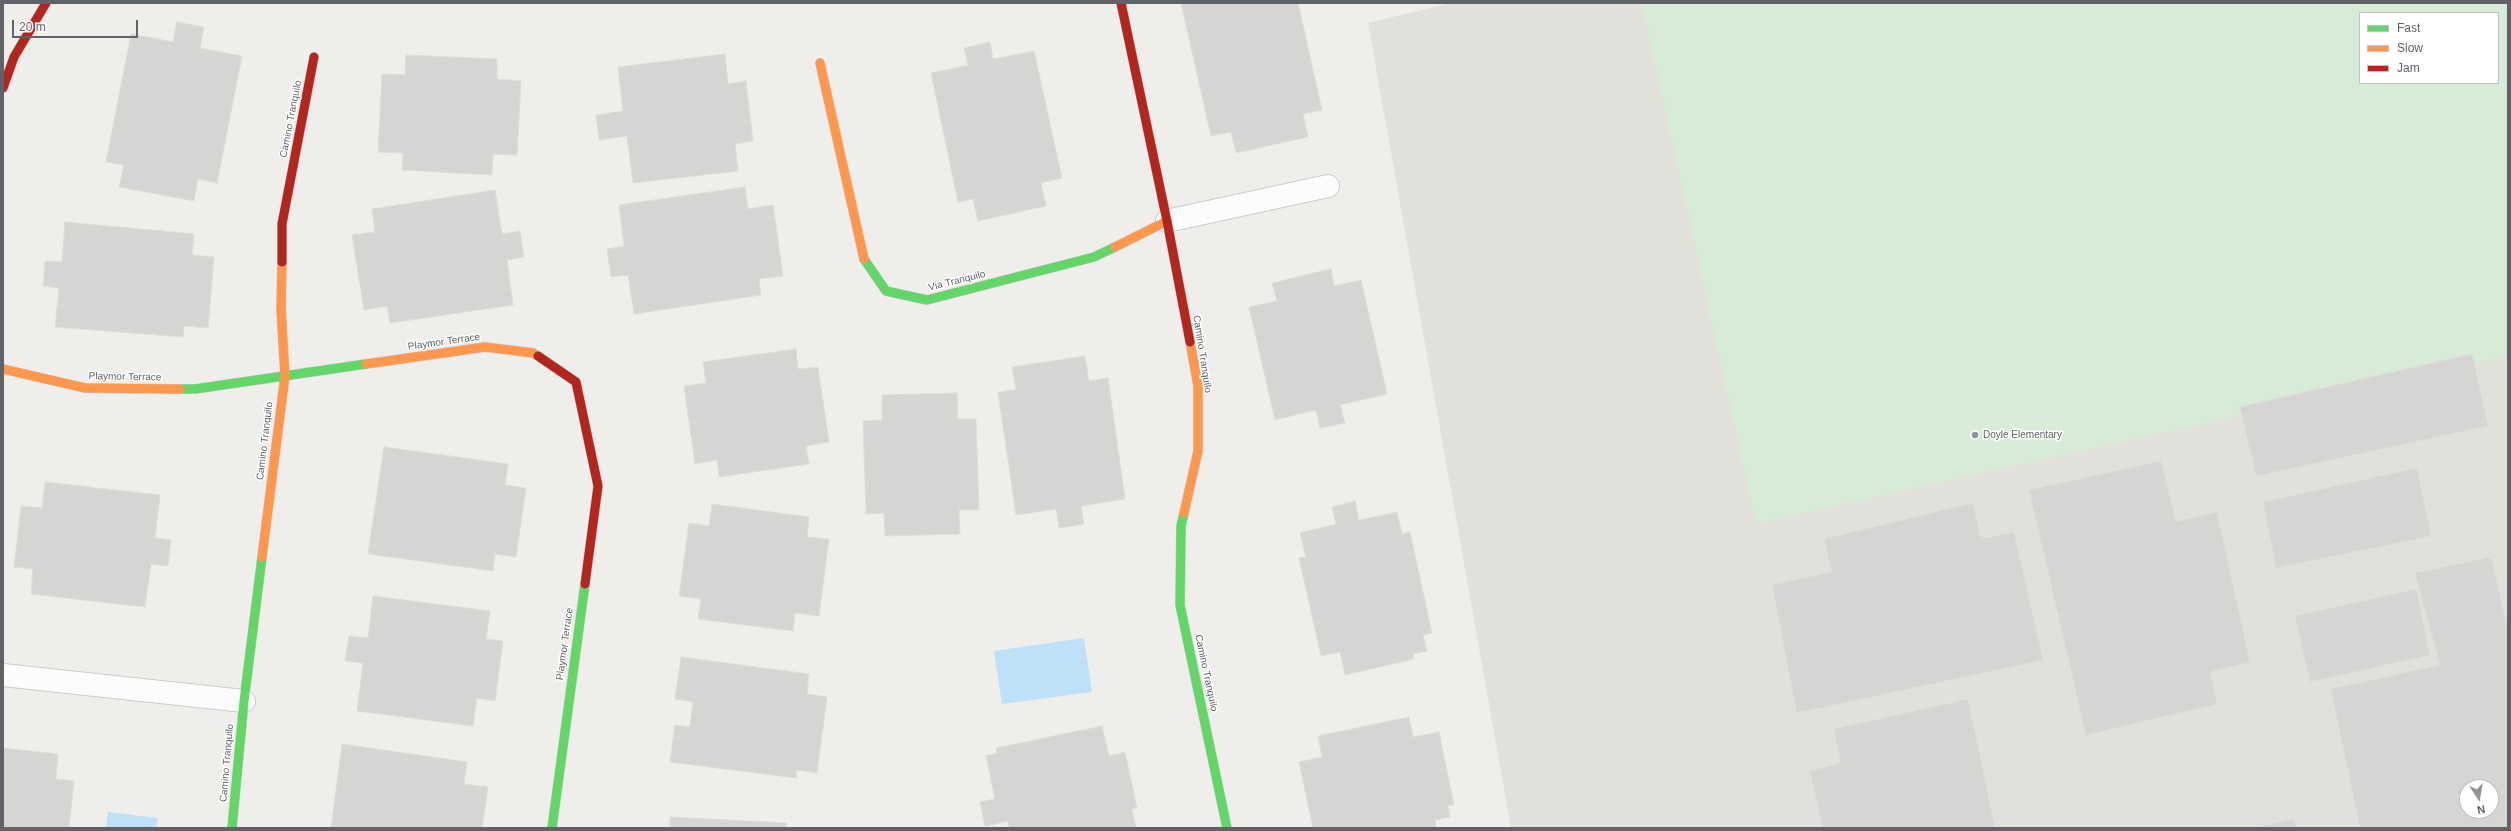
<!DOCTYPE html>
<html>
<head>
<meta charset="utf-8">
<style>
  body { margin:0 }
  #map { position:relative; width:2511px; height:831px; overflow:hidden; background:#efeeea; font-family:Helvetica,sans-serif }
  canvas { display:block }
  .frame { position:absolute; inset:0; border:4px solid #5f6368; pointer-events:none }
  .legend { position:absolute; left:2359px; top:12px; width:140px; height:72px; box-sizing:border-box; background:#fff; border:1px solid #bfc1c3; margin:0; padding:5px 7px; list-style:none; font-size:12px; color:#5f6368 }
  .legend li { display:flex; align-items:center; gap:8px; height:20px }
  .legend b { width:20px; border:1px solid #bfc1c3 }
  .north { position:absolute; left:2459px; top:779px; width:40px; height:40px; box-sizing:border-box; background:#fff; border:1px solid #bfc1c3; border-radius:50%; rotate:168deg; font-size:11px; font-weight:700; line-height:16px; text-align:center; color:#5f6368 }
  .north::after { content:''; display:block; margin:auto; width:14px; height:18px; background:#919496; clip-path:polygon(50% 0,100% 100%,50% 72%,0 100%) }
  .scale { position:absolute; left:12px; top:20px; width:126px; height:18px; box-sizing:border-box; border:2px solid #5f6368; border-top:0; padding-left:5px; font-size:12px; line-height:14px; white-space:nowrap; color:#5f6368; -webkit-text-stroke:3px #fff; paint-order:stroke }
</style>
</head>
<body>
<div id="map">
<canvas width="2511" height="831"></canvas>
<div class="frame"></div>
<ul class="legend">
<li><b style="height:5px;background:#63d668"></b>Fast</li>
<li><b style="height:5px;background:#ff974d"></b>Slow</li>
<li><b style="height:5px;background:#b3261e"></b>Jam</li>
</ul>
<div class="north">N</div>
<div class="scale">20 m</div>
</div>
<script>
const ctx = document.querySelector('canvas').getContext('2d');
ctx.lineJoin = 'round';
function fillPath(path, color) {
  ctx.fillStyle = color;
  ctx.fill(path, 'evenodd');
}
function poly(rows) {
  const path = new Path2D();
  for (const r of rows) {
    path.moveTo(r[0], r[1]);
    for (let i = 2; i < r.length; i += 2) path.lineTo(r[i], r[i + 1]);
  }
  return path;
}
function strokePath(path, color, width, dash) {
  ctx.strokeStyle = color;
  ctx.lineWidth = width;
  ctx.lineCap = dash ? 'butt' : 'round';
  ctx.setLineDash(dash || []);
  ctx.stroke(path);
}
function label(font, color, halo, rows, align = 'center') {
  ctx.font = font + ' Helvetica,sans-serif';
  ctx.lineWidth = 3;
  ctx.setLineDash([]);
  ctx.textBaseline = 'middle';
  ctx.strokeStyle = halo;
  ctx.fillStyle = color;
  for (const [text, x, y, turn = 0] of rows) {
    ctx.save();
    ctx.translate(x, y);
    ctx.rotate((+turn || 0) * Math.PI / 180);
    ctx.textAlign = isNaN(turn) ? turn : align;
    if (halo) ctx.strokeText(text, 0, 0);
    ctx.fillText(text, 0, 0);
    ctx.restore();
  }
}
fillPath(poly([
  [1451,3,2508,3,2508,828,1511,828,1368,23],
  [2360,13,2498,13,2498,83,2360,83],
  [2467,787,2491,787,2491,811,2467,811]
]), '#e2e0da');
fillPath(poly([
  [1642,3,2508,3,2508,356,1756,524],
  [2360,13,2498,13,2498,83,2360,83]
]), '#d8ebd6');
fillPath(poly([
  [1084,638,1092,692,1002,704,994,651],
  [108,812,158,818,156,828,106,828]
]), '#bfe0f9');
const building = poly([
  [1181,3,1298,3,1322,110,1303,114,1308,137,1236,153,1231,132,1211,136,1181,3],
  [177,22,204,27,200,48,242,56,217,183,198,179,194,201,119,187,124,165,106,162,131,34,173,42,177,22],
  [990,42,993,59,1034,51,1062,178,1041,183,1046,206,978,221,973,199,958,202,931,73,968,65,964,48,990,42],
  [725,54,728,84,746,81,753,141,735,144,738,171,633,183,627,136,599,140,596,115,623,111,618,67,725,54],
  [406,55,497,59,497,79,521,81,517,155,493,154,492,175,402,170,403,153,378,152,382,74,405,75,406,55],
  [745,187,748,209,773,205,783,276,759,279,761,295,634,314,628,275,611,277,607,249,624,246,619,205,745,187],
  [495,190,502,234,520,231,524,257,507,260,513,305,390,323,387,306,364,310,352,235,375,232,372,209,495,190],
  [65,222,194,234,192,255,214,257,208,328,184,326,183,337,55,327,59,288,43,286,45,261,62,262,65,222],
  [1331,269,1334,286,1361,280,1387,394,1340,405,1345,423,1320,428,1316,410,1275,420,1249,307,1277,301,1272,283,1331,269],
  [796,349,798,369,818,367,829,442,806,446,809,464,719,477,717,460,695,464,684,386,706,383,703,362,796,349],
  [2472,354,2488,426,2256,476,2240,407,2472,354],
  [1085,356,1089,381,1108,378,1125,499,1081,506,1084,524,1059,528,1056,509,1016,515,998,392,1016,390,1012,367,1085,356],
  [957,393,958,419,976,419,979,510,959,510,960,534,885,536,884,513,866,514,863,421,882,420,882,395,957,393],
  [384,447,508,464,505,485,526,488,516,557,495,554,493,571,368,554,384,447],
  [2161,461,2176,522,2217,512,2250,662,2210,672,2217,704,2086,735,2029,490,2161,461],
  [2417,468,2431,536,2276,568,2263,502,2417,468],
  [45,482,160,495,155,538,171,540,168,566,151,564,145,607,31,594,33,569,14,567,21,506,42,508,45,482],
  [1355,501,1359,520,1397,512,1402,534,1410,532,1432,633,1423,635,1427,651,1413,654,1414,659,1345,675,1340,652,1321,656,1299,558,1306,557,1300,533,1336,524,1332,507,1355,501],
  [1973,503,1981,539,2014,532,2043,660,1797,713,1772,585,1832,572,1824,539,1973,503],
  [712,504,809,517,807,537,829,539,819,616,795,613,793,631,698,619,701,599,679,596,689,523,709,526,712,504],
  [2491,557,2508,631,2508,828,2360,828,2331,689,2440,665,2415,573,2491,557],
  [2467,787,2491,787,2491,811,2467,811,2467,787],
  [2416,589,2430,655,2310,682,2295,616,2416,589],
  [373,596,490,611,486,639,503,641,495,701,477,698,473,726,357,711,363,663,345,661,349,636,368,638,373,596],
  [681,657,809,674,807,694,827,697,817,773,797,770,796,778,670,762,675,725,690,727,693,702,675,699,681,657],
  [1968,699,1995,828,1823,828,1810,771,1841,763,1834,729,1968,699],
  [1409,717,1413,737,1439,732,1454,805,1448,806,1450,817,1435,820,1436,828,1313,828,1299,762,1322,757,1318,736,1409,717],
  [1102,726,1109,756,1125,752,1137,808,1132,809,1136,828,1009,828,1008,821,985,826,980,802,995,799,986,756,997,753,996,748,1102,726],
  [342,744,467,762,464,784,488,787,482,828,331,828,342,744],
  [3,748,58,754,56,779,74,781,69,828,3,828,3,748],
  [670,817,787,823,786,828,670,828,670,817],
  [2294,819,2296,828,2252,828,2294,819]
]);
fillPath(building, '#d6d5d3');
strokePath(building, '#deddd9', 1);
const lane = poly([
  [1167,221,1328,186],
  [3,675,244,701]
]);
const fast = poly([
  [864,259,886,291,927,300,1094,257,1115,247],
  [180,389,195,389,366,364],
  [1184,513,1181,526,1180,605,1227,828],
  [232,828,244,701,262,557],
  [552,828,585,584]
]);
const slow = poly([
  [820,63,864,259],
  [1115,247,1167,221],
  [366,364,485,347,533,353,538,356],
  [3,369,85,388,180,389],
  [1184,513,1198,451,1198,386,1190,342],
  [262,557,285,376,281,309,282,262]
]);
const jam = poly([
  [1121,3,1167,221,1190,342],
  [3,88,14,57,46,3],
  [282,262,282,224,314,57],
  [538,356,576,382,598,486,585,584]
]);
strokePath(lane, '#cbcccc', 24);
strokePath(fast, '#cacacb', 10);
strokePath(slow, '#cacacb', 10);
strokePath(jam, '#cacacb', 10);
strokePath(lane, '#fdfcfc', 22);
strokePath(fast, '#63d668', 9);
strokePath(slow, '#ff974d', 9);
strokePath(jam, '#b3261e', 9);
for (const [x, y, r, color] of [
  [1975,435,4,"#919496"]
]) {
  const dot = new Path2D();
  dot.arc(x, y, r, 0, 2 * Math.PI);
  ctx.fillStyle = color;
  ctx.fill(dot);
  strokePath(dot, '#fff', 1.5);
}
label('10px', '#5f6368', '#fff', [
  ["Camino Tranquilo",291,119,-79],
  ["Via Tranquilo",957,281,-14],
  ["Playmor Terrace",444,342,-8],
  ["Camino Tranquilo",1202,354,81],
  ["Playmor Terrace",125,377,1],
  ["Camino Tranquilo",265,441,-83],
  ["Playmor Terrace",565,644,-82],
  ["Camino Tranquilo",1206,673,78],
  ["Camino Tranquilo",227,763,-85]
]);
label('10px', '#5f6368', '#fff', [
  ["Doyle Elementary",1983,435]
], 'left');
</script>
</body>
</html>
